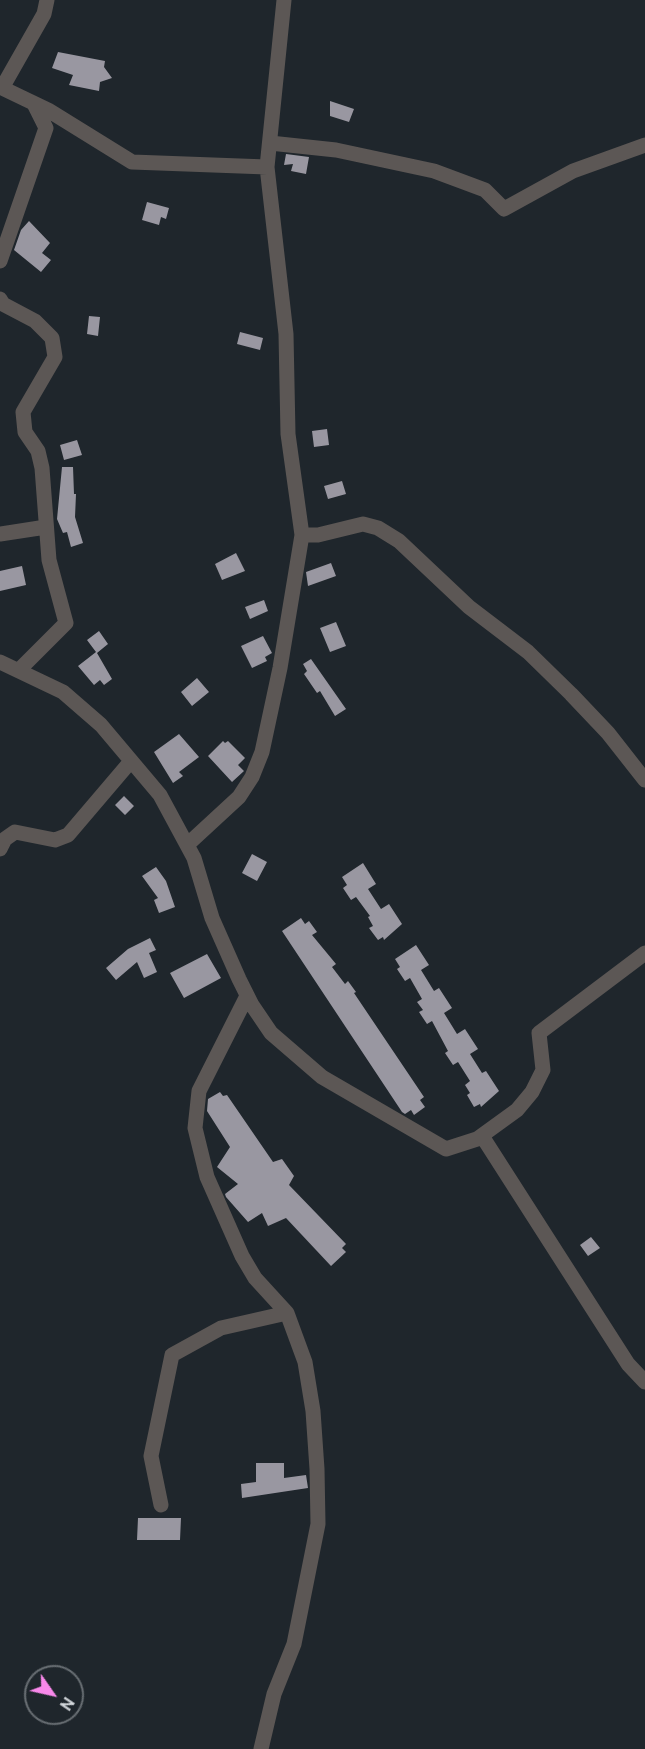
<!DOCTYPE html>
<html>
<head>
<meta charset="utf-8">
<style>
  body { margin:0 }
  #map { position:relative; width:645px; height:1749px; overflow:hidden; background:#1f262c; font-family:Ubuntu,sans-serif }
  canvas { display:block }
  .north { position:absolute; left:24px; top:1665px; width:60px; height:60px; box-sizing:border-box; background:#1f262c; border:2px solid #686e73; border-radius:50%; rotate:124deg; font-size:16px; font-weight:700; line-height:24px; text-align:center; color:#d5d9dd }
  .north::after { content:''; display:block; margin:auto; width:21px; height:27px; background:#f888ea; clip-path:polygon(50% 0,100% 100%,50% 72%,0 100%) }
</style>
</head>
<body>
<div id="map">
<canvas width="645" height="1749"></canvas>
<div class="north">N</div>
</div>
<script>
const ctx = document.querySelector('canvas').getContext('2d');
ctx.lineJoin = 'round';
function fillPath(path, color) {
  ctx.fillStyle = color;
  ctx.fill(path, 'evenodd');
}
function poly(rows) {
  const path = new Path2D();
  for (const r of rows) {
    path.moveTo(r[0], r[1]);
    for (let i = 2; i < r.length; i += 2) path.lineTo(r[i], r[i + 1]);
  }
  return path;
}
function strokePath(path, color, width, dash) {
  ctx.strokeStyle = color;
  ctx.lineWidth = width;
  ctx.lineCap = dash ? 'butt' : 'round';
  ctx.setLineDash(dash || []);
  ctx.stroke(path);
}
fillPath(poly([
  [58,52,105,61,104,67,112,78,100,82,99,91,69,85,73,75,52,68],
  [330,101,354,109,349,122,330,116],
  [286,154,309,157,306,174,291,171,293,164,284,165],
  [147,202,169,208,166,219,161,217,159,225,142,220],
  [29,221,50,243,42,253,51,260,41,272,14,250,21,230],
  [89,316,100,317,98,336,87,334],
  [240,332,263,338,260,350,237,344],
  [327,429,329,445,314,447,312,431],
  [77,440,82,455,64,460,60,445],
  [62,467,73,467,74,494,76,494,75,517,83,543,71,547,67,532,63,533,57,519],
  [342,481,346,494,328,499,324,486],
  [236,553,245,571,222,580,215,564],
  [331,563,336,576,308,586,306,572],
  [22,566,26,585,0,591,0,571],
  [264,600,268,611,250,619,245,607],
  [336,622,346,646,330,652,320,628],
  [99,631,108,644,97,653,112,679,104,685,100,680,94,685,78,666,96,652,87,640],
  [263,636,272,653,265,657,267,661,252,668,241,646],
  [311,659,346,709,335,716,320,691,317,693,304,674,307,671,303,664],
  [197,678,209,692,192,706,181,692],
  [179,734,199,757,179,772,183,776,173,783,154,752],
  [223,741,225,743,228,741,245,758,238,765,244,771,232,782,208,756],
  [124,796,134,806,125,815,115,805],
  [252,854,267,862,257,881,242,873],
  [363,863,376,884,368,889,381,909,389,904,402,924,384,940,383,937,378,940,369,928,373,926,368,917,370,916,356,897,351,900,343,888,347,885,342,877],
  [156,867,166,881,175,907,159,913,154,900,158,898,142,876],
  [301,918,305,924,309,921,317,932,312,935,336,964,332,967,345,984,348,981,356,992,354,993,424,1097,420,1100,425,1107,414,1115,411,1110,405,1114,402,1112,282,931],
  [150,938,156,950,149,953,157,972,144,978,137,962,116,980,106,968,128,949],
  [416,945,429,965,421,970,434,991,439,988,452,1008,444,1013,457,1034,465,1029,478,1049,470,1054,482,1073,486,1071,499,1091,481,1107,480,1104,474,1107,467,1095,470,1093,465,1085,470,1081,458,1062,453,1065,445,1053,448,1051,432,1021,427,1024,419,1012,423,1010,417,1002,422,999,410,978,405,981,397,969,400,967,395,959],
  [207,954,221,978,184,998,170,973],
  [220,1092,223,1096,227,1095,273,1162,282,1159,294,1176,289,1185,346,1244,342,1248,346,1252,331,1266,286,1218,268,1226,262,1213,248,1222,226,1197,225,1194,238,1184,217,1167,230,1147,207,1111,208,1099],
  [591,1237,600,1248,588,1256,580,1245],
  [256,1463,284,1463,284,1478,306,1475,308,1488,242,1498,241,1484,256,1482],
  [138,1518,181,1518,180,1540,137,1540]
]), '#9997a1');
strokePath(poly([
  [0,87,48,110,132,162,267,167],
  [2,88,44,14,47,0],
  [270,143,336,150,434,171,485,190,504,209,573,171,645,145],
  [0,261,46,128,34,104],
  [0,299,3,304,35,321,52,338,55,357,23,412,25,432,38,451,42,468,49,560,66,623,20,669],
  [0,534,46,527],
  [302,535,318,535,363,524,378,528,399,541,469,607,528,652,571,694,608,733,645,780],
  [0,662,63,692,101,725,160,795,194,858,212,918,239,979,252,1005,271,1033,322,1077,446,1149,477,1139,517,1110,532,1092,543,1070,539,1033,645,953],
  [187,845,239,797,252,777,262,752,280,668,302,535,288,434,286,334,267,167,284,0],
  [0,849,5,839,15,832,55,840,68,835,131,761],
  [247,996,199,1091,195,1128,207,1177,242,1256,255,1278,287,1313,305,1362,313,1411,317,1469,318,1524,294,1644,274,1694,261,1749],
  [482,1136,628,1364,645,1382],
  [161,1505,151,1456,172,1355,221,1328,287,1313]
]), '#5c5755', 15);
</script>
</body>
</html>
